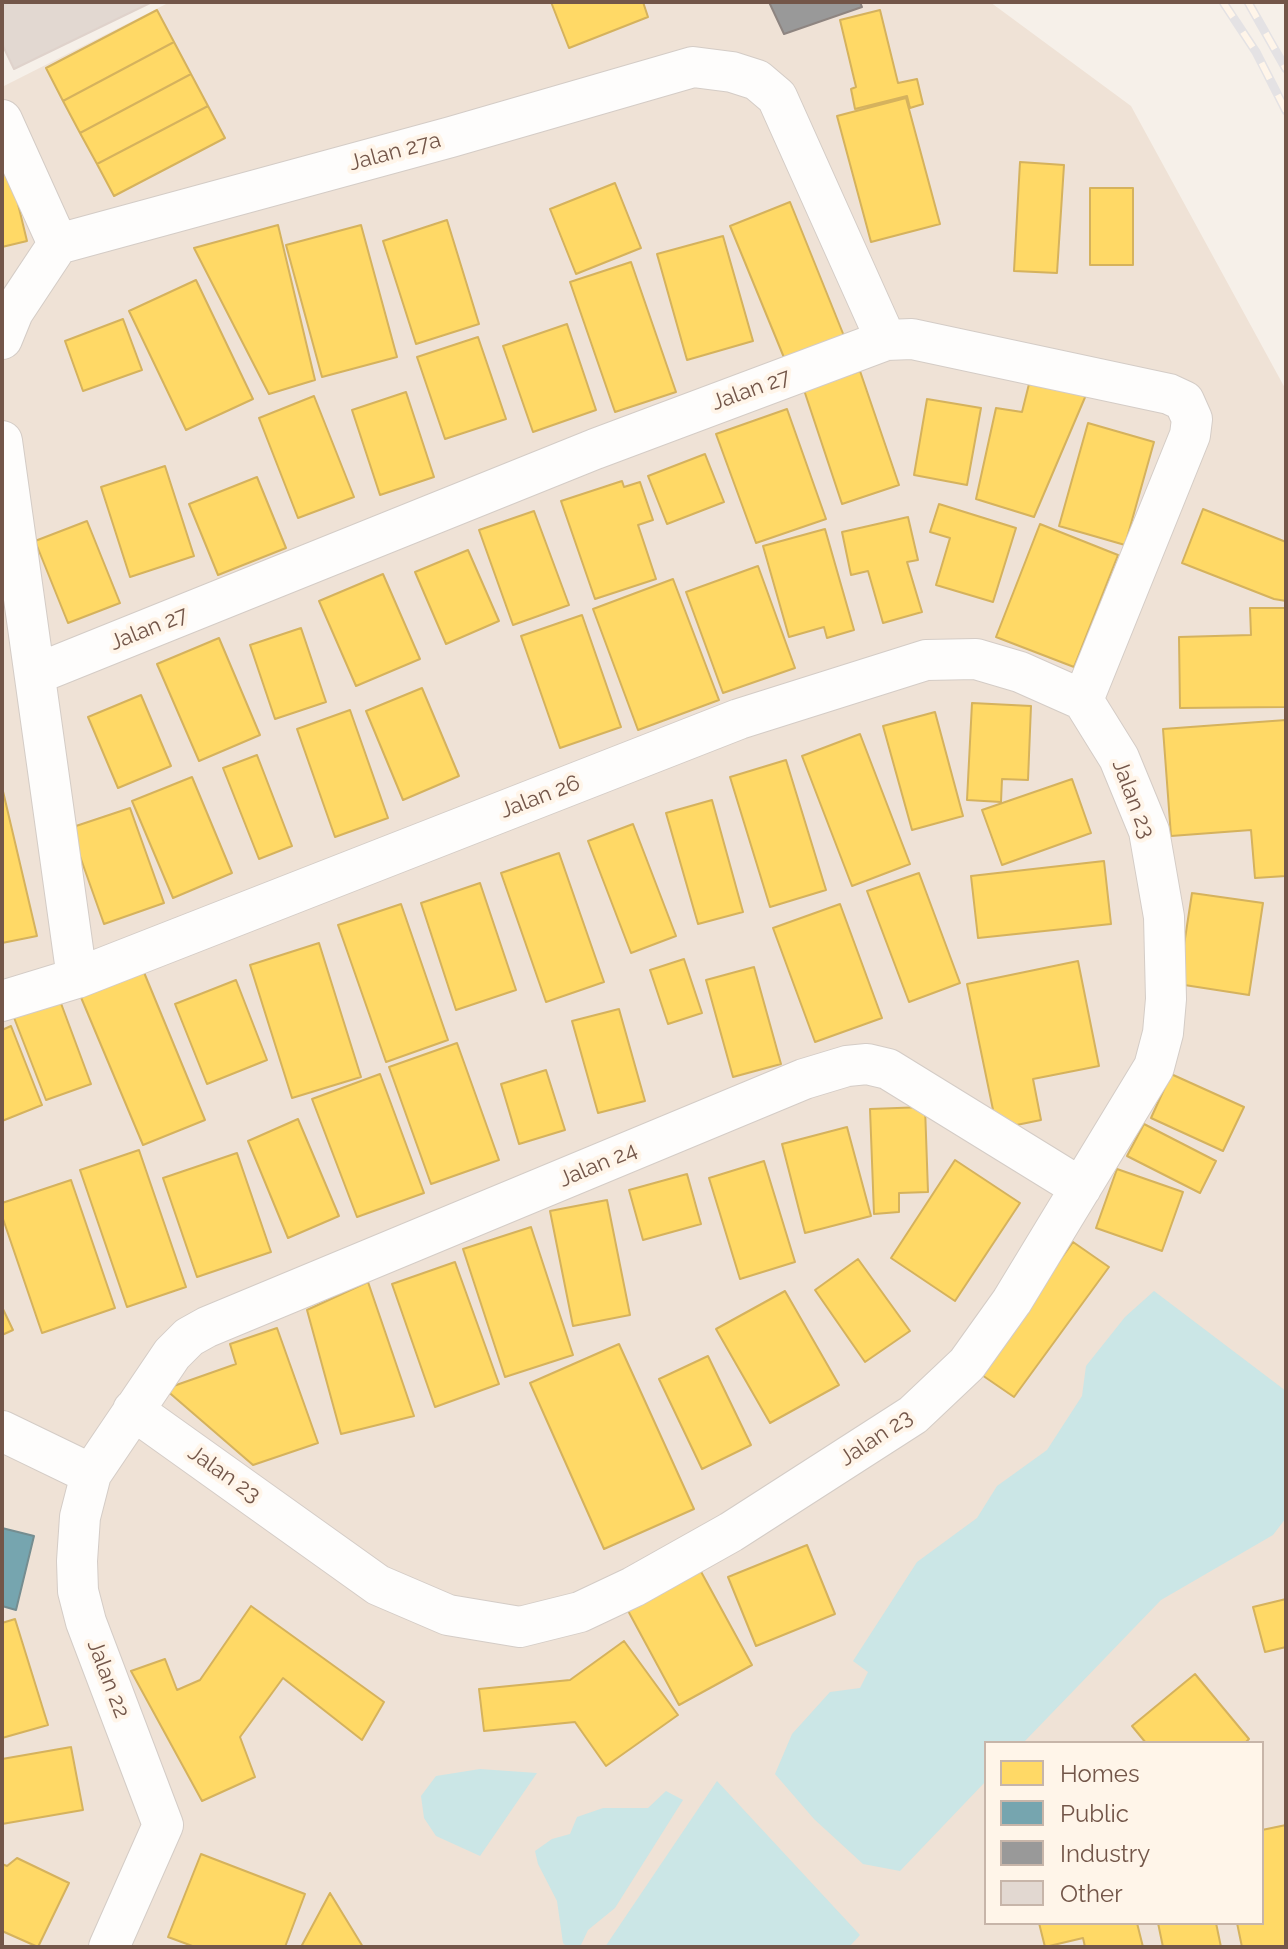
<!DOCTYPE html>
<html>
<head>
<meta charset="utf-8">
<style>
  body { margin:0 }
  #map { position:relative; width:1288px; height:1949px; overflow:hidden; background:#f6f0e9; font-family:Raleway,sans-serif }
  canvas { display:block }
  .frame { position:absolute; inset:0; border:4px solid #735649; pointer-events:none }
  .legend { position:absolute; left:984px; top:1741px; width:280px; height:184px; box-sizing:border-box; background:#fff5e9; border:2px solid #c7b5a9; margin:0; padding:10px 14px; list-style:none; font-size:24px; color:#735649 }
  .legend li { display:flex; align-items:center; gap:16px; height:40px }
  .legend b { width:40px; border:2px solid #c7b5a9 }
</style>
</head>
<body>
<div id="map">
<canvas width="1288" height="1949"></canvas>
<div class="frame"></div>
<ul class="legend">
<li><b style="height:22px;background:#ffd966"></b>Homes</li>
<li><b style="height:22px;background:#76a5af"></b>Public</li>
<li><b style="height:22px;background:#999"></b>Industry</li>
<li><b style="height:22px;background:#e2d8d1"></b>Other</li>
</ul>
</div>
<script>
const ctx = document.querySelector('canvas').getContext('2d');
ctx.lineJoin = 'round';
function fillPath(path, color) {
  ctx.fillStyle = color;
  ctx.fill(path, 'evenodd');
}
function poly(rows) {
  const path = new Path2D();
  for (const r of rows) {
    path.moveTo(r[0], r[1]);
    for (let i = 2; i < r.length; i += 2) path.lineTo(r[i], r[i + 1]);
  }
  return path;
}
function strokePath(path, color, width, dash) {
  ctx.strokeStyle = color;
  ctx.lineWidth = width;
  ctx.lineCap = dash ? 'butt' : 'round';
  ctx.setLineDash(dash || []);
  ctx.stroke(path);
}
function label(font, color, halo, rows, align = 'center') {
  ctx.font = font + ' Raleway,sans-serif';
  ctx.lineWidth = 8;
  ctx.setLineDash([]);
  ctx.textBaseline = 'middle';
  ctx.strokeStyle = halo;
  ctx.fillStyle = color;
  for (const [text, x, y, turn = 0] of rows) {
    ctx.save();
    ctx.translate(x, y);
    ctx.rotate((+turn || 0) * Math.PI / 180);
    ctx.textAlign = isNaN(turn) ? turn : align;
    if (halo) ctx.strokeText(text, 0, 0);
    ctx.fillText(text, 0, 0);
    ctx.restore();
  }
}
fillPath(poly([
  [170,2,990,2,1131,106,1286,390,1286,1947,2,1947,2,87],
  [986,1743,1262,1743,1262,1923,986,1923]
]), '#efe2d6');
fillPath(poly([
  [1154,1291,1286,1391,1286,1518,1273,1535,1161,1600,1023,1743,986,1743,986,1781,900,1871,863,1864,814,1819,775,1774,792,1734,830,1692,860,1688,868,1672,853,1661,917,1562,977,1518,997,1486,1047,1450,1082,1396,1086,1366,1125,1317],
  [480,1769,537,1773,480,1856,436,1836,424,1818,421,1796,436,1776],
  [717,1781,860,1935,849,1947,605,1947],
  [666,1791,683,1800,615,1908,588,1930,580,1947,567,1947,563,1943,557,1901,538,1864,535,1851,552,1839,570,1834,577,1817,603,1808,648,1808]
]), '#cbe6e6');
const homes = poly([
  [551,2,643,2,648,17,569,48,551,2],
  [157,10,174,42,63,101,46,68,157,10],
  [880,10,898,83,917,79,923,104,910,108,907,96,855,109,851,89,856,87,840,20,880,10],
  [174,42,191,74,80,133,63,101,174,42],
  [191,74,208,106,97,164,80,133,191,74],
  [906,98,940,224,871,242,837,116,906,98],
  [208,106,225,138,114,196,97,164,208,106],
  [1020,162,1064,165,1057,273,1014,271,1020,162],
  [10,171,27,241,2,247,2,173,10,171],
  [615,183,641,248,576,274,550,209,615,183],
  [1090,188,1133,188,1133,265,1090,265,1090,188],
  [790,202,844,336,785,360,730,226,790,202],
  [447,220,479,324,416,344,383,241,447,220],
  [278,225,315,380,269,394,194,248,278,225],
  [361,225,397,357,322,377,286,245,361,225],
  [723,236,753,341,687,360,657,254,723,236],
  [631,262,676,392,615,412,570,282,631,262],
  [196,280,253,399,186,430,129,311,196,280],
  [123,319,142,370,83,391,65,341,123,319],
  [567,324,596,410,533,432,503,346,567,324],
  [478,337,506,419,445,439,417,357,478,337],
  [860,371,899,485,842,504,804,390,860,371],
  [1029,384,1086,395,1034,517,976,499,996,408,1022,412,1029,384],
  [406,392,434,477,380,495,352,410,406,392],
  [314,396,354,497,298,518,259,418,314,396],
  [927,399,981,408,967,485,914,475,927,399],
  [787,409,826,519,756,543,716,434,787,409],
  [1088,423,1154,442,1125,545,1059,526,1088,423],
  [705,454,724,502,667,524,648,476,705,454],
  [165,466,194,556,130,577,101,487,165,466],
  [257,477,286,548,218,575,189,504,257,477],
  [622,481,624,487,640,482,653,520,638,525,656,579,595,599,561,501,622,481],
  [939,504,1016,528,993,602,936,585,950,538,930,532,939,504],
  [1203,509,1286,542,1286,601,1274,599,1182,563,1203,509],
  [534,511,569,605,513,625,479,530,534,511],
  [908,517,918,560,907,562,922,612,883,623,868,571,851,575,842,532,908,517],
  [87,521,120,603,68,623,35,541,87,521],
  [1040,524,1118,555,1074,667,996,637,1040,524],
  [825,529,854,630,827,638,824,627,789,637,763,546,825,529],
  [468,550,499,621,446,644,415,572,468,550],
  [758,566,795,668,723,693,686,592,758,566],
  [383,574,420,659,356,686,319,601,383,574],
  [673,579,719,700,638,730,593,609,673,579],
  [1250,608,1286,608,1286,707,1180,708,1179,637,1251,635,1250,608],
  [582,615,621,727,560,748,521,636,582,615],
  [301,628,326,702,275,719,250,645,301,628],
  [219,638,260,735,199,761,157,664,219,638],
  [422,688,459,776,403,800,366,711,422,688],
  [141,695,171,766,118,788,88,717,141,695],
  [972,703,1031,706,1028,780,1002,779,1001,802,967,800,972,703],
  [350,710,388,818,335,837,297,729,350,710],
  [935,712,963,816,912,830,883,726,935,712],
  [1286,720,1286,876,1255,878,1251,830,1171,836,1163,729,1286,720],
  [860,734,910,864,852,886,802,756,860,734],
  [257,755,292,846,259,859,223,768,257,755],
  [786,760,826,890,770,907,730,777,786,760],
  [192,777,232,873,173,898,132,801,192,777],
  [1072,779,1091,833,1002,865,982,810,1072,779],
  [2,787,37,936,2,943,2,787],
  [712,800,743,912,698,924,666,813,712,800],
  [130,808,164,903,104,924,70,828,130,808],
  [633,824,676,936,631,953,588,841,633,824],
  [559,853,604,982,546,1002,501,873,559,853],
  [1104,861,1111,924,978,938,971,876,1104,861],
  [919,873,960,983,909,1002,867,891,919,873],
  [480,883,516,990,456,1010,421,903,480,883],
  [1192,893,1263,903,1249,995,1178,984,1192,893],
  [401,904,448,1040,386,1062,338,925,401,904],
  [840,904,882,1018,815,1042,773,928,840,904],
  [319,943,361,1077,292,1098,250,965,319,943],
  [684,959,702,1013,668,1024,650,970,684,959],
  [1078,961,1099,1066,1033,1079,1041,1120,997,1129,967,984,1078,961],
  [754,967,781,1064,733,1077,706,980,754,967],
  [143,970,205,1120,143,1145,80,995,143,970],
  [236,980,267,1060,207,1084,175,1004,236,980],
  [59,998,91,1084,46,1100,13,1015,59,998],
  [619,1009,645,1101,598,1113,572,1021,619,1009],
  [11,1026,42,1105,2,1121,2,1030,11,1026],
  [457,1043,499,1160,431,1184,389,1067,457,1043],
  [546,1070,565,1130,519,1144,501,1084,546,1070],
  [380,1074,424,1193,357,1217,312,1099,380,1074],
  [1171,1074,1244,1107,1223,1151,1151,1118,1171,1074],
  [925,1107,928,1192,899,1193,899,1212,874,1214,870,1109,925,1107],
  [298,1119,339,1216,288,1238,248,1141,298,1119],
  [1144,1124,1216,1161,1200,1193,1127,1156,1144,1124],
  [847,1127,871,1216,805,1233,782,1144,847,1127],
  [139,1150,186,1287,127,1307,80,1170,139,1150],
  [237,1153,271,1252,197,1277,163,1178,237,1153],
  [955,1160,1020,1203,955,1301,891,1258,955,1160],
  [764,1161,795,1262,740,1279,709,1178,764,1161],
  [1117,1169,1183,1192,1162,1251,1096,1228,1117,1169],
  [687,1174,701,1224,643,1240,629,1190,687,1174],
  [71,1180,115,1308,42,1333,2,1216,2,1203,71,1180],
  [607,1200,630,1315,573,1326,550,1211,607,1200],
  [531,1227,573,1355,505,1377,463,1249,531,1227],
  [1073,1242,1109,1267,1014,1397,979,1373,1073,1242],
  [858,1259,910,1331,865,1362,815,1290,858,1259],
  [455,1262,499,1384,435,1407,392,1284,455,1262],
  [368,1282,414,1416,341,1434,307,1310,368,1282],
  [785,1291,839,1385,770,1423,716,1329,785,1291],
  [2,1307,13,1330,2,1335,2,1307],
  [277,1328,318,1443,253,1465,165,1389,236,1364,230,1344,277,1328],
  [619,1344,694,1509,604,1549,530,1383,619,1344],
  [708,1356,751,1445,702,1469,659,1379,708,1356],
  [807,1545,835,1614,756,1646,728,1577,807,1545],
  [699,1568,752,1665,679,1705,626,1607,699,1568],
  [1286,1599,1286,1647,1265,1652,1253,1607,1286,1599],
  [251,1606,384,1702,362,1740,283,1678,240,1737,255,1777,202,1801,131,1671,165,1659,177,1690,200,1680,251,1606],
  [15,1619,48,1725,2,1738,2,1623,15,1619],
  [624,1641,678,1715,606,1766,575,1722,484,1731,479,1689,570,1680,624,1641],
  [1195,1674,1249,1739,1245,1743,1146,1743,1132,1726,1195,1674],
  [71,1747,83,1810,2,1824,2,1759,71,1747],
  [1286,1825,1286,1947,1242,1947,1237,1923,1262,1923,1262,1830,1286,1825],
  [201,1854,305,1894,285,1947,195,1947,168,1937,201,1854],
  [17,1858,69,1883,38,1947,2,1931,2,1864,7,1866,17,1858],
  [330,1893,363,1947,301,1947,330,1893],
  [1039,1923,1137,1923,1143,1947,1085,1947,1083,1938,1045,1947,1039,1923],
  [1158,1923,1216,1923,1221,1947,1163,1947,1158,1923]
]);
fillPath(homes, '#ffd966');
strokePath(homes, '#d5b25d', 2);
const public = poly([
  [2,1528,34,1536,16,1610,2,1606,2,1528]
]);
fillPath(public, '#76a5af');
strokePath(public, '#758d90', 2);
const industry = poly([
  [769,2,860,2,862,7,784,34,769,2]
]);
fillPath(industry, '#999');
strokePath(industry, '#8e8581', 2);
const building = poly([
  [2,2,152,2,14,69,2,44,2,2]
]);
fillPath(building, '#e2d8d1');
strokePath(building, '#dfd2cb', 2);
const street = poly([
  [2,120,58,244],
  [58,244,451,137,693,67,732,72,757,80,777,97,886,340],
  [2,339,13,312,58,244],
  [2,441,77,978],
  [36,674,595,449,886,340,912,339,1169,394,1184,401,1192,419,1190,435,1083,700],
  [2,1001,77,978,739,719,926,660,976,659,1020,672,1083,700],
  [133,1410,378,1585,448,1615,520,1627,580,1612,633,1587,731,1532,913,1415,967,1364,1012,1301,1154,1067,1163,1033,1166,999,1164,917,1149,831,1119,758,1083,700],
  [2,1431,91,1474],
  [109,1947,163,1825,86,1622,78,1591,77,1561,80,1517,91,1474,172,1354,189,1337,207,1327,804,1079,847,1066,867,1064,888,1069,1081,1188]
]);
strokePath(street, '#d4ccc6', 42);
strokePath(street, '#fefdfc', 40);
const rail = poly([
  [1223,2,1256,52,1286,111],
  [1248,2,1286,69]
]);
strokePath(rail, '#e4e2e4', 9);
strokePath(rail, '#fff5e9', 6, [18]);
label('22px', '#735649', '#fff5e9', [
  ["Jalan 27a",395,152,-15],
  ["Jalan 27",751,390,-20],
  ["Jalan 27",149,629,-22],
  ["Jalan 26",540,797,-21],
  ["Jalan 23",1133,799,69],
  ["Jalan 24",598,1165,-23],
  ["Jalan 23",876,1438,-34],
  ["Jalan 23",224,1474,35],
  ["Jalan 22",108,1679,69]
]);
</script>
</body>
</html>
